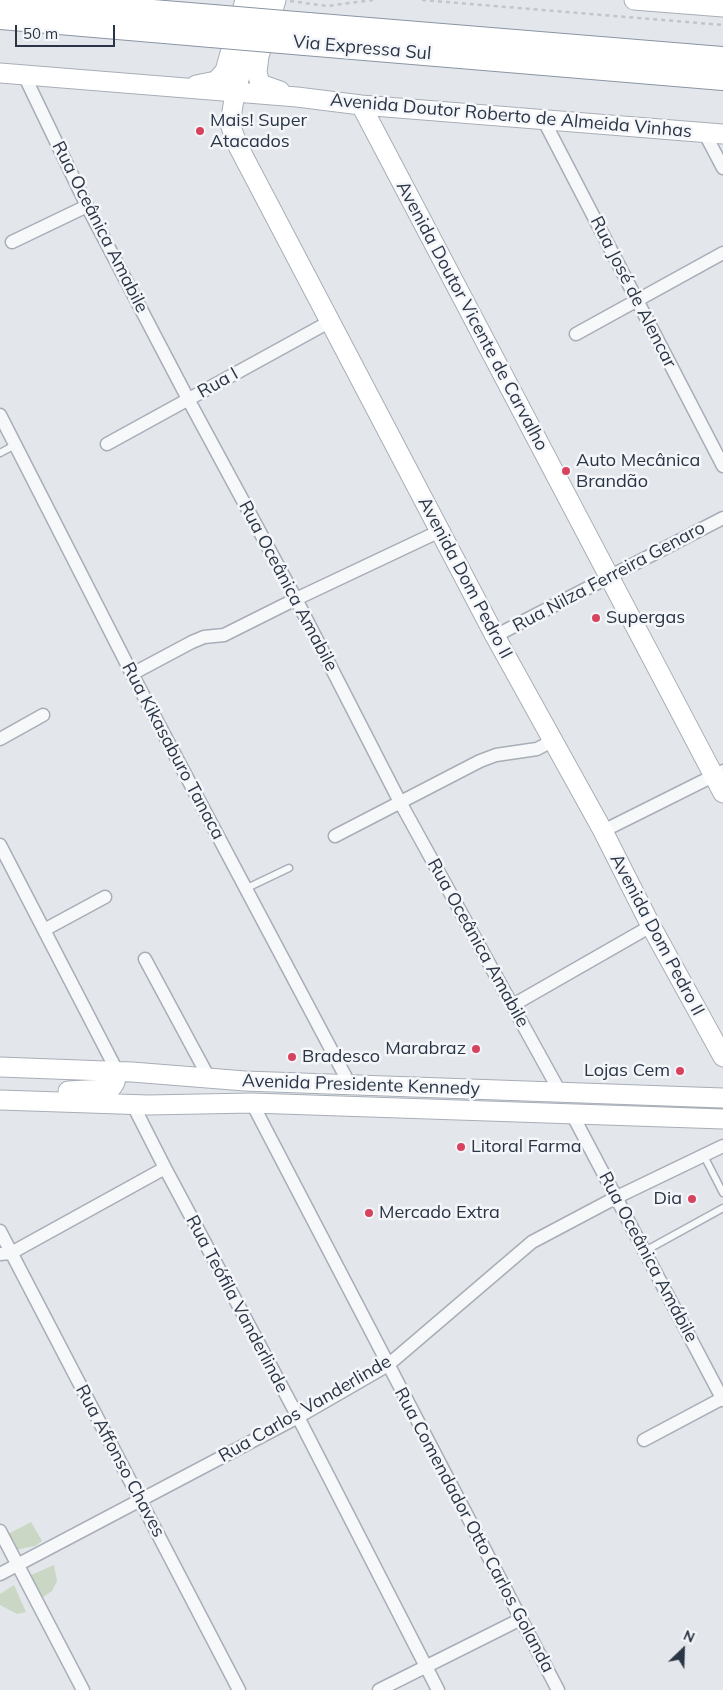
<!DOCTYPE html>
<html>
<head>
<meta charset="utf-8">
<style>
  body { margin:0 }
  #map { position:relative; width:723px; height:1690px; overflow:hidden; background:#e3e7ec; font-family:Mulish,sans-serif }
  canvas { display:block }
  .north { position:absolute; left:658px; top:1625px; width:50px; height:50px; -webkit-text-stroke:4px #f4f6f9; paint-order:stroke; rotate:24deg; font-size:14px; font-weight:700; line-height:20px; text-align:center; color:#2a3546 }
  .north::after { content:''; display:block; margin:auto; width:18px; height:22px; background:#2a3546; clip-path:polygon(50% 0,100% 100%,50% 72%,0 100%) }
  .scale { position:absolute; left:15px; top:25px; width:100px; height:22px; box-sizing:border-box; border:2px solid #2a3546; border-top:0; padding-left:6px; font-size:15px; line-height:18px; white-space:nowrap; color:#2a3546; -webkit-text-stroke:4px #f4f6f9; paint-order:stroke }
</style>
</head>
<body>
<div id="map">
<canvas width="723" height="1690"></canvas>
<div class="north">N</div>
<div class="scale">50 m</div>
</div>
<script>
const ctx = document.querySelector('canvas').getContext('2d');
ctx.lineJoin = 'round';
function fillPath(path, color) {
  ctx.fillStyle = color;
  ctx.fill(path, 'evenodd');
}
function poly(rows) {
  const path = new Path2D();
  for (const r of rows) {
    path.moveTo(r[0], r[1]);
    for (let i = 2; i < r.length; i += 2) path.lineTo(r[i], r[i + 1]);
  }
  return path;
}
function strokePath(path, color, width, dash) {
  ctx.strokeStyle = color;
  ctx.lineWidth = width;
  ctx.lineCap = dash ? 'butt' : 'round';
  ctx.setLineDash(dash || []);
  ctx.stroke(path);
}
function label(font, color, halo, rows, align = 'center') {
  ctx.font = font + ' Mulish,sans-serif';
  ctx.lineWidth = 5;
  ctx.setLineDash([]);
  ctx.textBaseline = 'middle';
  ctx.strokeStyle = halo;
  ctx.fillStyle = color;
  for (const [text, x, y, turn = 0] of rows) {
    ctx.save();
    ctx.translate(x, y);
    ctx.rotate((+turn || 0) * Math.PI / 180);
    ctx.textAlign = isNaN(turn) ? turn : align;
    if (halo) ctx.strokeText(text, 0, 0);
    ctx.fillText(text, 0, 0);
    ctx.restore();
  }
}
fillPath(poly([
  [31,1522,42,1541,35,1546,15,1550,6,1535],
  [54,1565,57,1581,52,1591,42,1598,31,1575],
  [14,1585,26,1612,17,1614,0,1605,0,1594]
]), '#cad7c4');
const lane = poly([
  [0,453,15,445],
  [245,889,289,868],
  [704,1156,723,1193],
  [645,1251,723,1208]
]);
const street = poly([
  [24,75,87,206,188,399,296,599,400,802,560,1092],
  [543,119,723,466],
  [704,132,723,168],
  [12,242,87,206],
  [576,334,723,253],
  [0,415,132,674,350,1085],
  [107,444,329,322],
  [495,636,723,518],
  [132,674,192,642,204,637,224,635,296,599,440,531],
  [0,739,43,715],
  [603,831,723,771],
  [335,836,480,761,496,755,537,749,552,741],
  [0,845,117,1071],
  [44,930,105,897],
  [145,959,209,1078],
  [513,1005,651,926],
  [252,1103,558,1690],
  [133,1105,165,1168,298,1417,438,1690],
  [572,1114,723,1400],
  [0,1231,239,1690],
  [0,1254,11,1253,165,1168],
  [644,1440,723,1398],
  [0,1531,83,1690],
  [0,1574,298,1417,388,1365,532,1242,617,1197,723,1146],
  [379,1690,521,1619]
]);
const secondary = poly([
  [262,0,235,93,230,124,238,146,495,636,603,831,651,926,723,1057],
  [276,0,259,56,257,72,260,84,280,91],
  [634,0,723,7],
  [0,73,297,97,361,105,723,134],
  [196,85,216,81,225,71,245,0],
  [361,105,723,793],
  [0,1067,132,1072,245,1081,723,1098],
  [68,1091,106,1089,112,1087,115,1082,117,1071],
  [0,1100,148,1105,252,1103,723,1119]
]);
const highway = poly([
  [9,0,213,17],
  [0,17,211,35],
  [308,25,723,59],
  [305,43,723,78]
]);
strokePath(lane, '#a8aeb7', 9);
strokePath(street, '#a8aeb7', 15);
strokePath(secondary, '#a8aeb7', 21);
strokePath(highway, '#8a95a4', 26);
strokePath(poly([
  [422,0,723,25],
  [290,1,327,6,373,0]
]), '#c2c5cb', 2.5, [4, 4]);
strokePath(lane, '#f7f8fa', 6);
strokePath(street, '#f7f8fa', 12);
strokePath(secondary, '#fff', 19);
strokePath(highway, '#fff', 24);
const highwayBridge = poly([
  [213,17,308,25],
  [211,35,305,43]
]);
strokePath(highwayBridge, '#8a95a4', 26, []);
strokePath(highwayBridge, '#fff', 24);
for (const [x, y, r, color] of [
  [200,131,5,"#d7435f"],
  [566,471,5,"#d7435f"],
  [596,618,5,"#d7435f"],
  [476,1049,5,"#d7435f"],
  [292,1057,5,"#d7435f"],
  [680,1071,5,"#d7435f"],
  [461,1147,5,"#d7435f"],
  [692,1199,5,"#d7435f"],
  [369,1213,5,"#d7435f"]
]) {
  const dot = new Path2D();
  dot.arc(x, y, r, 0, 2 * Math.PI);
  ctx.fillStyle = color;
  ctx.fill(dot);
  strokePath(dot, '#f4f6f9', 2);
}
label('18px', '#2a3546', '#f4f6f9', [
  ["Via Expressa Sul",362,48,5],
  ["Avenida Doutor Roberto de Almeida Vinhas",511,116,5],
  ["Rua Oceânica Amabile",100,227,63],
  ["Rua José de Alencar",633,292,63],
  ["Avenida Doutor Vicente de Carvalho",472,316,62],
  ["Rua I",218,383,-29],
  ["Rua Nilza Ferreira Genaro",609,577,-28],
  ["Avenida Dom Pedro II",465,578,62],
  ["Rua Oceânica Amabile",288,586,62],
  ["Rua Kikasaburo Tanaca",173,751,62],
  ["Avenida Dom Pedro II",657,935,62],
  ["Rua Oceânica Amabile",478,943,61],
  ["Avenida Presidente Kennedy",361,1085,2],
  ["Rua Oceânica Amábile",648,1257,62],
  ["Rua Teófila Vanderlinde",237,1304,62],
  ["Rua Carlos Vanderlinde",305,1409,-30],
  ["Rua Affonso Chaves",120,1461,62],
  ["Rua Comendador Otto Carlos Golanda",474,1530,62]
]);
label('18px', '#2a3546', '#f4f6f9', [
  ["Mais! Super",210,121],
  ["Atacados",210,142],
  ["Auto Mecânica",576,461],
  ["Brandão",576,482],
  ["Supergas",606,618],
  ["Marabraz",466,1049,"right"],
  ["Bradesco",302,1057],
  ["Lojas Cem",670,1071,"right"],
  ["Litoral Farma",471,1147],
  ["Dia",682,1199,"right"],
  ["Mercado Extra",379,1213]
], 'left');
</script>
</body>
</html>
